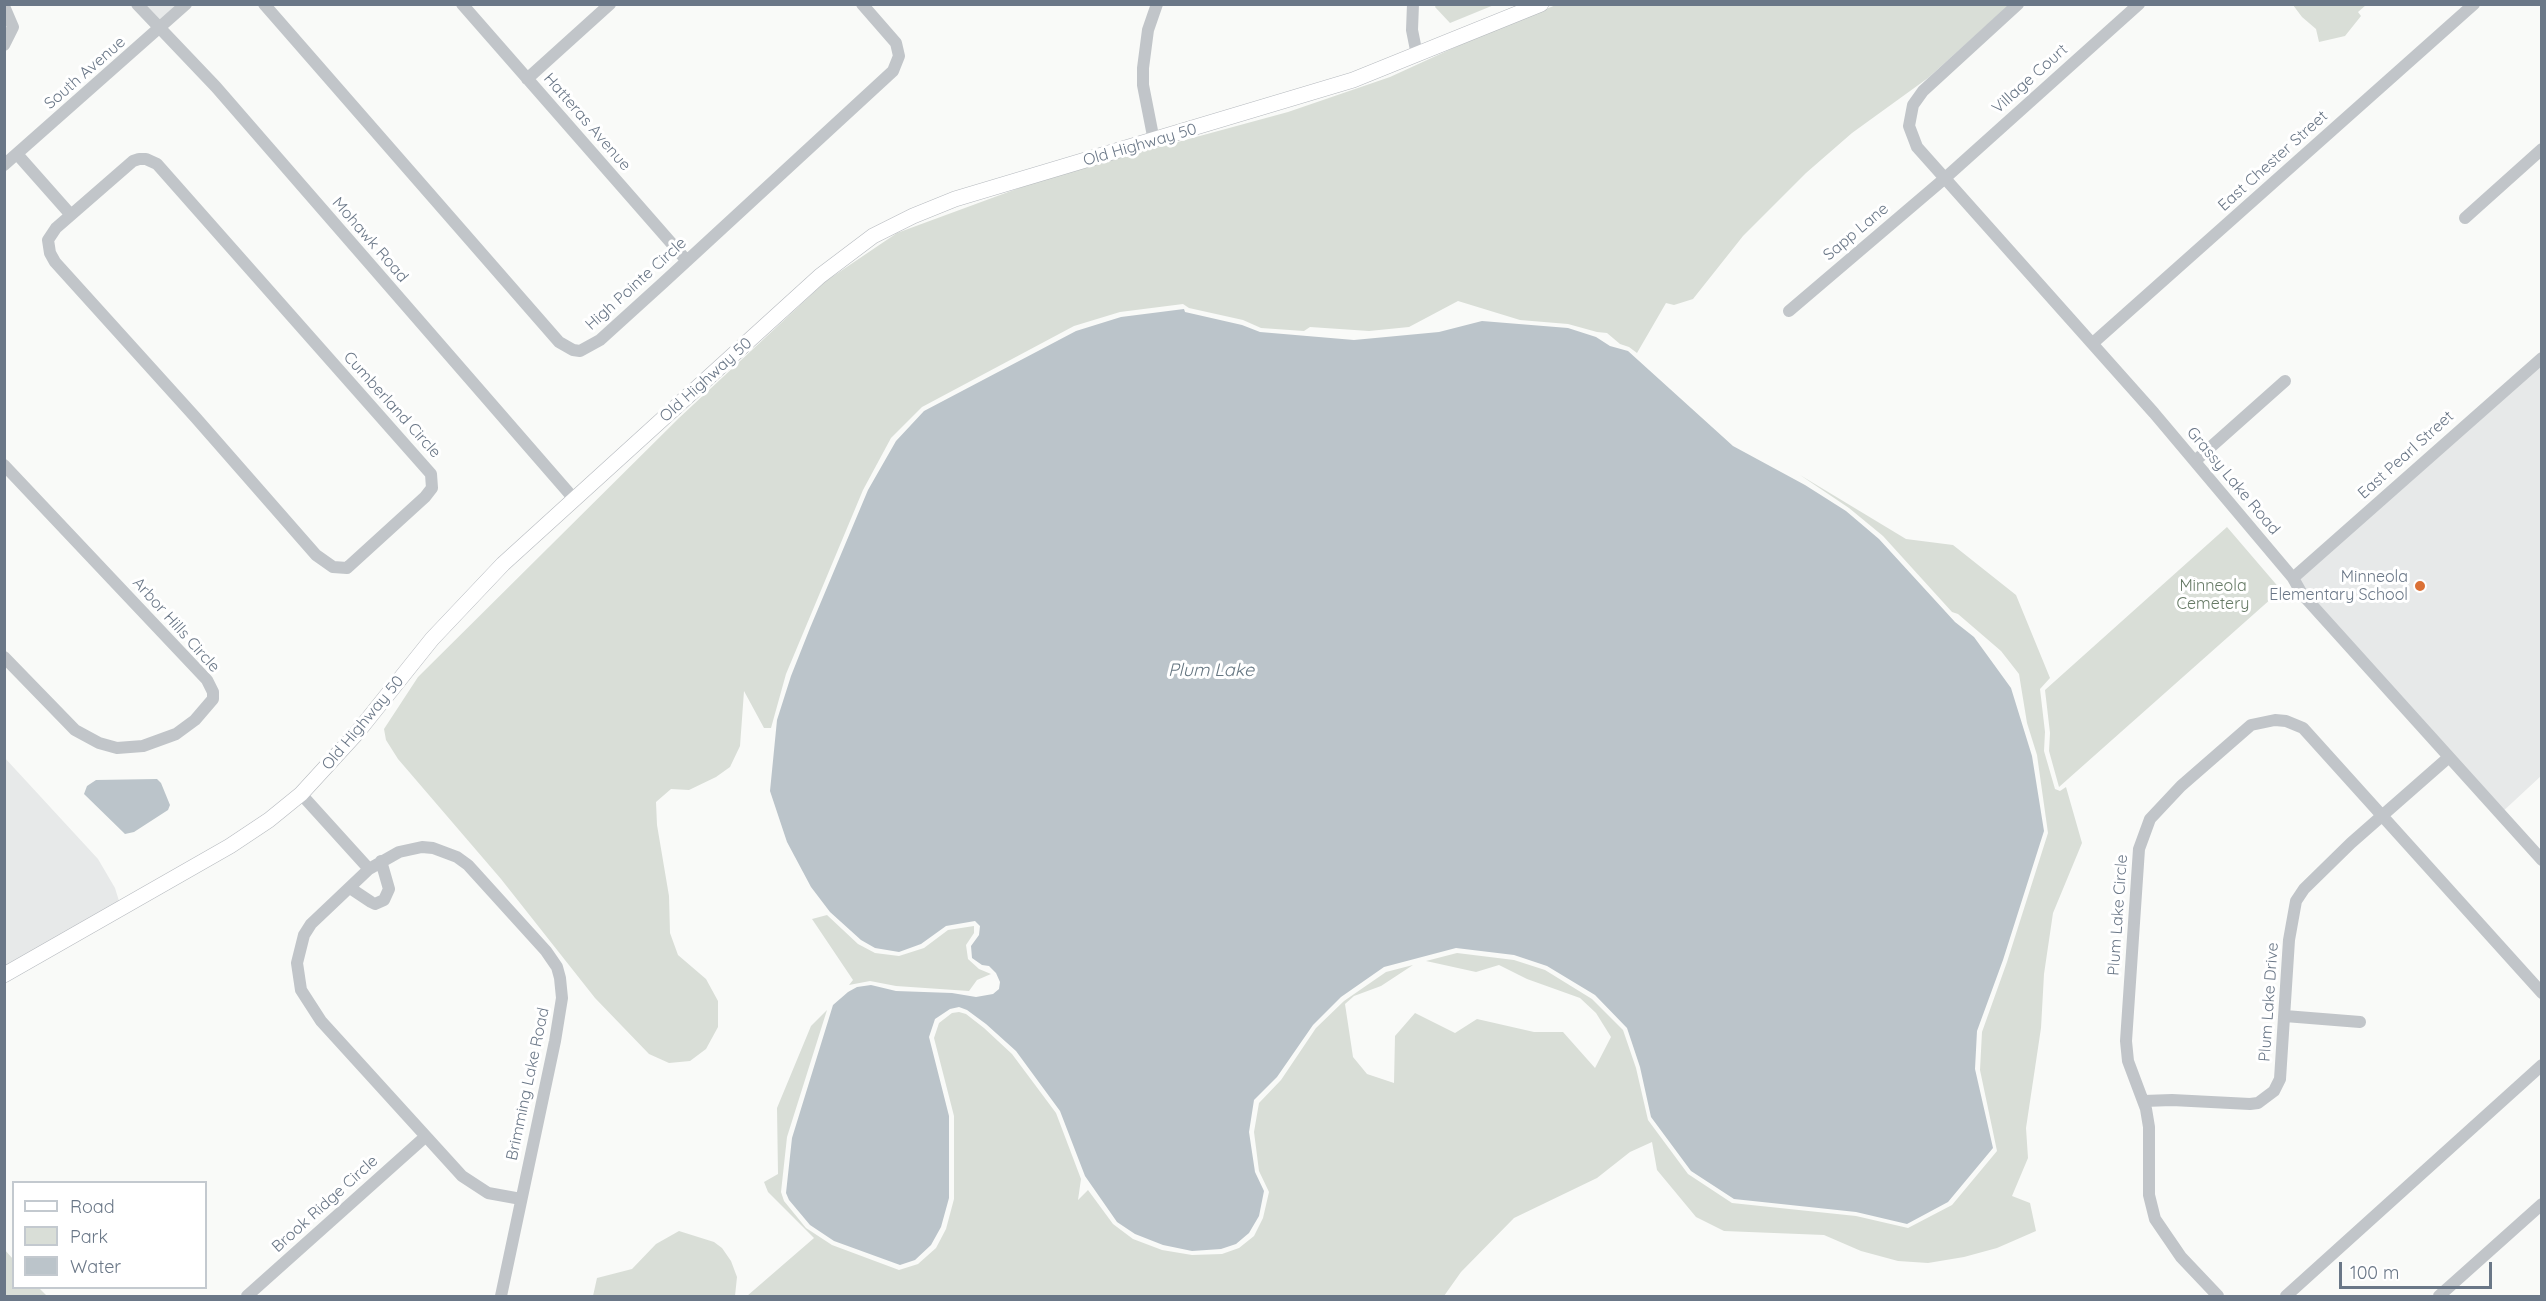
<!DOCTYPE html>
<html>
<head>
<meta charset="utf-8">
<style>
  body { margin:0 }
  #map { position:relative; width:2546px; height:1301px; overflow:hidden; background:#f9faf8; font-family:Quicksand,sans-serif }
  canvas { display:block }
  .frame { position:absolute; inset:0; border:6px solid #6a7787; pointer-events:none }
  .legend { position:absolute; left:12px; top:1181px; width:195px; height:108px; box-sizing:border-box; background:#fff; border:2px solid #c3c9cf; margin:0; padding:8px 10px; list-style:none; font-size:18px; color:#6a7787 }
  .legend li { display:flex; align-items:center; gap:12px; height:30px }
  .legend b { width:30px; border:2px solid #c3c9cf }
  .scale { position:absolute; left:2339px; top:1262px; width:153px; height:27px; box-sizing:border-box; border:3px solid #6a7787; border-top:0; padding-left:8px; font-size:18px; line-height:21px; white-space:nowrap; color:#6a7787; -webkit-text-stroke:4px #fff; paint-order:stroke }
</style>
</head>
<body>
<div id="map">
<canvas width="2546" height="1301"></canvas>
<div class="frame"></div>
<ul class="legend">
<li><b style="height:8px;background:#fff"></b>Road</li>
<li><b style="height:16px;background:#d9ded7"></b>Park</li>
<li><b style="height:16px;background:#bbc4ca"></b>Water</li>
</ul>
<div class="scale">100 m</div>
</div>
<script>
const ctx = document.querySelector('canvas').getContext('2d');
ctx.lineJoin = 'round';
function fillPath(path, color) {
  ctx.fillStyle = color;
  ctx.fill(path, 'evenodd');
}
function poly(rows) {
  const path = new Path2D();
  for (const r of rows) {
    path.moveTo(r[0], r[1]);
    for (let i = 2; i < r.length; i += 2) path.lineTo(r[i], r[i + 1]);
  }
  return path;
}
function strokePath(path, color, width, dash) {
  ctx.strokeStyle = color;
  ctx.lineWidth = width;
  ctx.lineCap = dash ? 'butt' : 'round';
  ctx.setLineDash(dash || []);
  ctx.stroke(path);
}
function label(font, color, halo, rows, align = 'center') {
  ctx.font = font + ' Quicksand,sans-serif';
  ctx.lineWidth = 6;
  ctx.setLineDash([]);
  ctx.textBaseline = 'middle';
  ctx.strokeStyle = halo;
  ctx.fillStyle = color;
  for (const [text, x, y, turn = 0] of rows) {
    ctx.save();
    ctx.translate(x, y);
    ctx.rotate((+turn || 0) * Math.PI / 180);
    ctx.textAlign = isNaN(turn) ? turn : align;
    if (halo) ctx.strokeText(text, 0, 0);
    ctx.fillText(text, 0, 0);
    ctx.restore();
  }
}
fillPath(poly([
  [145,5,177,5,159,20],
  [2541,357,2541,776,2500,814,2293,578],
  [4,757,98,859,115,888,119,901,4,968]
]), '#e7e9e9');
fillPath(poly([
  [1436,5,1436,4,1494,5,1450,23,1435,7],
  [1556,5,2009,5,1928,78,1852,133,1806,173,1743,236,1693,299,1674,305,1666,303,1637,353,1629,347,1620,344,1607,333,1597,332,1568,324,1520,320,1458,301,1409,327,1369,331,1310,327,1304,331,1261,328,1243,320,1189,308,1183,304,1120,312,1074,326,922,407,891,438,863,490,786,674,771,728,764,728,744,691,740,746,730,767,716,777,689,790,671,789,656,802,657,825,669,896,670,933,678,955,706,979,718,1001,718,1027,706,1049,690,1061,669,1063,649,1054,595,998,501,879,398,759,386,740,384,729,418,677,679,418,826,281,897,233,1049,177,1288,112,1390,77,1486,33],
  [2293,5,2366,5,2358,12,2361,16,2345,36,2319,42,2316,29,2302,17],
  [1800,475,1906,539,1953,545,2016,595,2050,678,2040,689,2045,732,2044,751,2055,789,2060,791,2066,787,2082,843,2053,913,2044,974,2041,1028,2026,1128,2028,1158,2012,1196,2030,1203,2036,1231,1997,1248,1964,1257,1928,1263,1898,1261,1861,1251,1824,1235,1724,1231,1696,1217,1657,1170,1652,1142,1630,1152,1597,1178,1514,1218,1461,1272,1444,1296,747,1296,814,1238,768,1192,764,1182,778,1174,777,1108,811,1026,827,1010,787,1137,781,1192,784,1201,806,1228,832,1245,899,1270,918,1264,936,1248,946,1229,954,1199,954,1116,934,1038,939,1023,952,1013,959,1012,966,1014,984,1028,1012,1054,1056,1113,1081,1179,1078,1200,1088,1190,1113,1224,1133,1239,1162,1250,1192,1255,1222,1254,1239,1248,1254,1236,1263,1218,1269,1192,1259,1171,1254,1132,1259,1103,1281,1080,1316,1028,1344,1001,1386,972,1413,965,1381,986,1354,996,1345,1004,1353,1057,1367,1074,1394,1083,1395,1036,1415,1013,1455,1033,1477,1019,1534,1032,1563,1032,1595,1068,1611,1037,1596,1013,1580,998,1527,979,1499,965,1476,972,1426,961,1457,953,1514,960,1545,970,1592,999,1623,1030,1636,1068,1648,1120,1688,1174,1732,1203,1856,1216,1908,1228,1952,1205,1997,1151,1980,1070,1982,1032,2007,962,2048,833,2037,755,2027,723,2019,674,2001,651,1958,614,1952,612,1883,536,1849,508],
  [2227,527,2281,590,2059,787,2049,751,2050,733,2045,690],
  [827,915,858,944,875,953,899,956,924,948,948,930,974,926,974,933,966,945,968,959,979,969,991,974,977,980,969,991,896,986,870,981,849,985,853,980,812,919],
  [679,1231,714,1242,722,1248,731,1261,737,1277,735,1296,593,1296,597,1278,632,1269,656,1244],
  [4,1249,13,1259,14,1288,39,1288,47,1296,5,1296]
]), '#d9ded7');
fillPath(poly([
  [1184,309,1185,312,1242,325,1260,332,1354,340,1439,332,1482,321,1568,328,1596,337,1610,346,1628,351,1733,446,1805,485,1846,511,1879,539,1955,622,1974,637,2011,688,2032,756,2044,831,2003,960,1977,1031,1975,1069,1993,1148,1948,1202,1907,1224,1856,1212,1734,1199,1691,1171,1651,1117,1640,1067,1627,1028,1595,995,1547,966,1514,955,1456,948,1384,967,1341,997,1313,1025,1277,1077,1254,1100,1249,1132,1255,1172,1264,1191,1259,1216,1249,1233,1236,1244,1221,1249,1192,1251,1163,1245,1135,1234,1117,1222,1085,1176,1060,1111,1016,1051,986,1024,967,1010,959,1007,950,1009,935,1019,929,1037,949,1116,949,1198,941,1227,931,1245,915,1260,900,1265,834,1241,810,1225,789,1200,786,1193,792,1138,833,1005,848,992,857,987,871,985,896,991,952,993,976,997,993,994,999,989,1000,982,996,973,989,966,982,965,972,958,971,946,979,935,980,926,975,921,946,926,921,944,899,952,875,948,861,940,830,912,811,887,787,842,770,791,777,720,791,676,810,628,868,490,896,441,924,411,1076,331,1121,317],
  [157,779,161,783,170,805,168,810,134,832,125,834,84,794,87,786,96,780]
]), '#bbc4ca');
const major = poly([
  [4,975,230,846,269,820,301,794,356,734,432,639,503,564,820,276,873,236,913,216,955,199,1353,80,1541,4]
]);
strokePath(major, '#b5b9be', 16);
strokePath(poly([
  [137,4,216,87,575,500],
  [264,4,559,342,573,350,580,351,600,340,664,282,893,71,899,56,896,43,862,4],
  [462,4,687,261],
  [1413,4,1412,30,1417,55],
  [2018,4,1923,91,1913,105,1909,126,1917,147,2154,413,2293,578,2302,594,2542,860],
  [4,6,13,27,4,45],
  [527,79,610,4],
  [1154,141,1143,85,1143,68,1148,30,1157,4],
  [17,154,71,215],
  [139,159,146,159,157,164,431,474,432,488,425,497,347,568,333,567,316,555,196,418,55,262,50,253,48,240,56,228,133,161,139,159],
  [4,165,186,4],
  [2465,218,2542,149],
  [1789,311,1944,179,2139,4],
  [2093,343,2474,4],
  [2195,461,2285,381],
  [4,465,207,680,213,692,213,699,195,720,176,734,143,746,117,748,99,743,75,730,4,657],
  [2293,578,2542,358],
  [301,794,369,869],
  [350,888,371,902,375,904,384,900,389,889,381,861],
  [2285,1016,2360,1022],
  [2144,1101,2172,1100,2250,1104,2258,1103,2274,1091,2280,1079,2289,940,2296,901,2304,889,2351,843,2449,757],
  [247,1296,425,1137],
  [501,1296,555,1041,562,998,560,978,557,967,546,951,468,865,457,857,433,848,422,847,399,852,369,869,311,924,304,935,297,963,301,990,321,1021,462,1176,488,1193,521,1199],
  [2218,1296,2181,1257,2155,1219,2149,1195,2149,1127,2146,1109,2128,1061,2126,1041,2139,849,2150,819,2181,786,2251,725,2275,720,2286,721,2303,728,2542,993],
  [2286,1296,2542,1065],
  [2439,1296,2542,1204]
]), '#c1c5c9', 12);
strokePath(major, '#fff', 15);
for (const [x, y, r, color] of [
  [2420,586,6,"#db7136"]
]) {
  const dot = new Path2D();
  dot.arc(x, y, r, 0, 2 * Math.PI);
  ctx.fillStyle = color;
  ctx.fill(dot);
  strokePath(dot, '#fff', 2);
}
label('16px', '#6a7787', '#fff', [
  ["South Avenue",85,73,-41],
  ["Village Court",2030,79,-42],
  ["Hatteras Avenue",587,122,49],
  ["Old Highway 50",1140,145,-16],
  ["East Chester Street",2273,161,-42],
  ["Sapp Lane",1856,232,-40],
  ["Mohawk Road",370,240,49],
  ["High Pointe Circle",636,284,-42],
  ["Old Highway 50",706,380,-42],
  ["Cumberland Circle",392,405,48],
  ["East Pearl Street",2406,455,-42],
  ["Grassy Lake Road",2233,481,50],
  ["Arbor Hills Circle",176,625,48],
  ["Old Highway 50",363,723,-50],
  ["Plum Lake Circle",2118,915,-86],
  ["Plum Lake Drive",2269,1002,-86],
  ["Brimming Lake Road",528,1084,-78],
  ["Brook Ridge Circle",325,1204,-42]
]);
label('16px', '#6a7787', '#fff', [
  ["Minneola",2408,577],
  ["Elementary School",2408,595]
], 'right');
label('16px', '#667a65', '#fff', [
  ["Minneola",2213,586],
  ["Cemetery",2213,604]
]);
label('italic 18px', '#667782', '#fff', [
  ["Plum Lake",1211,671]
]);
</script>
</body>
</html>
